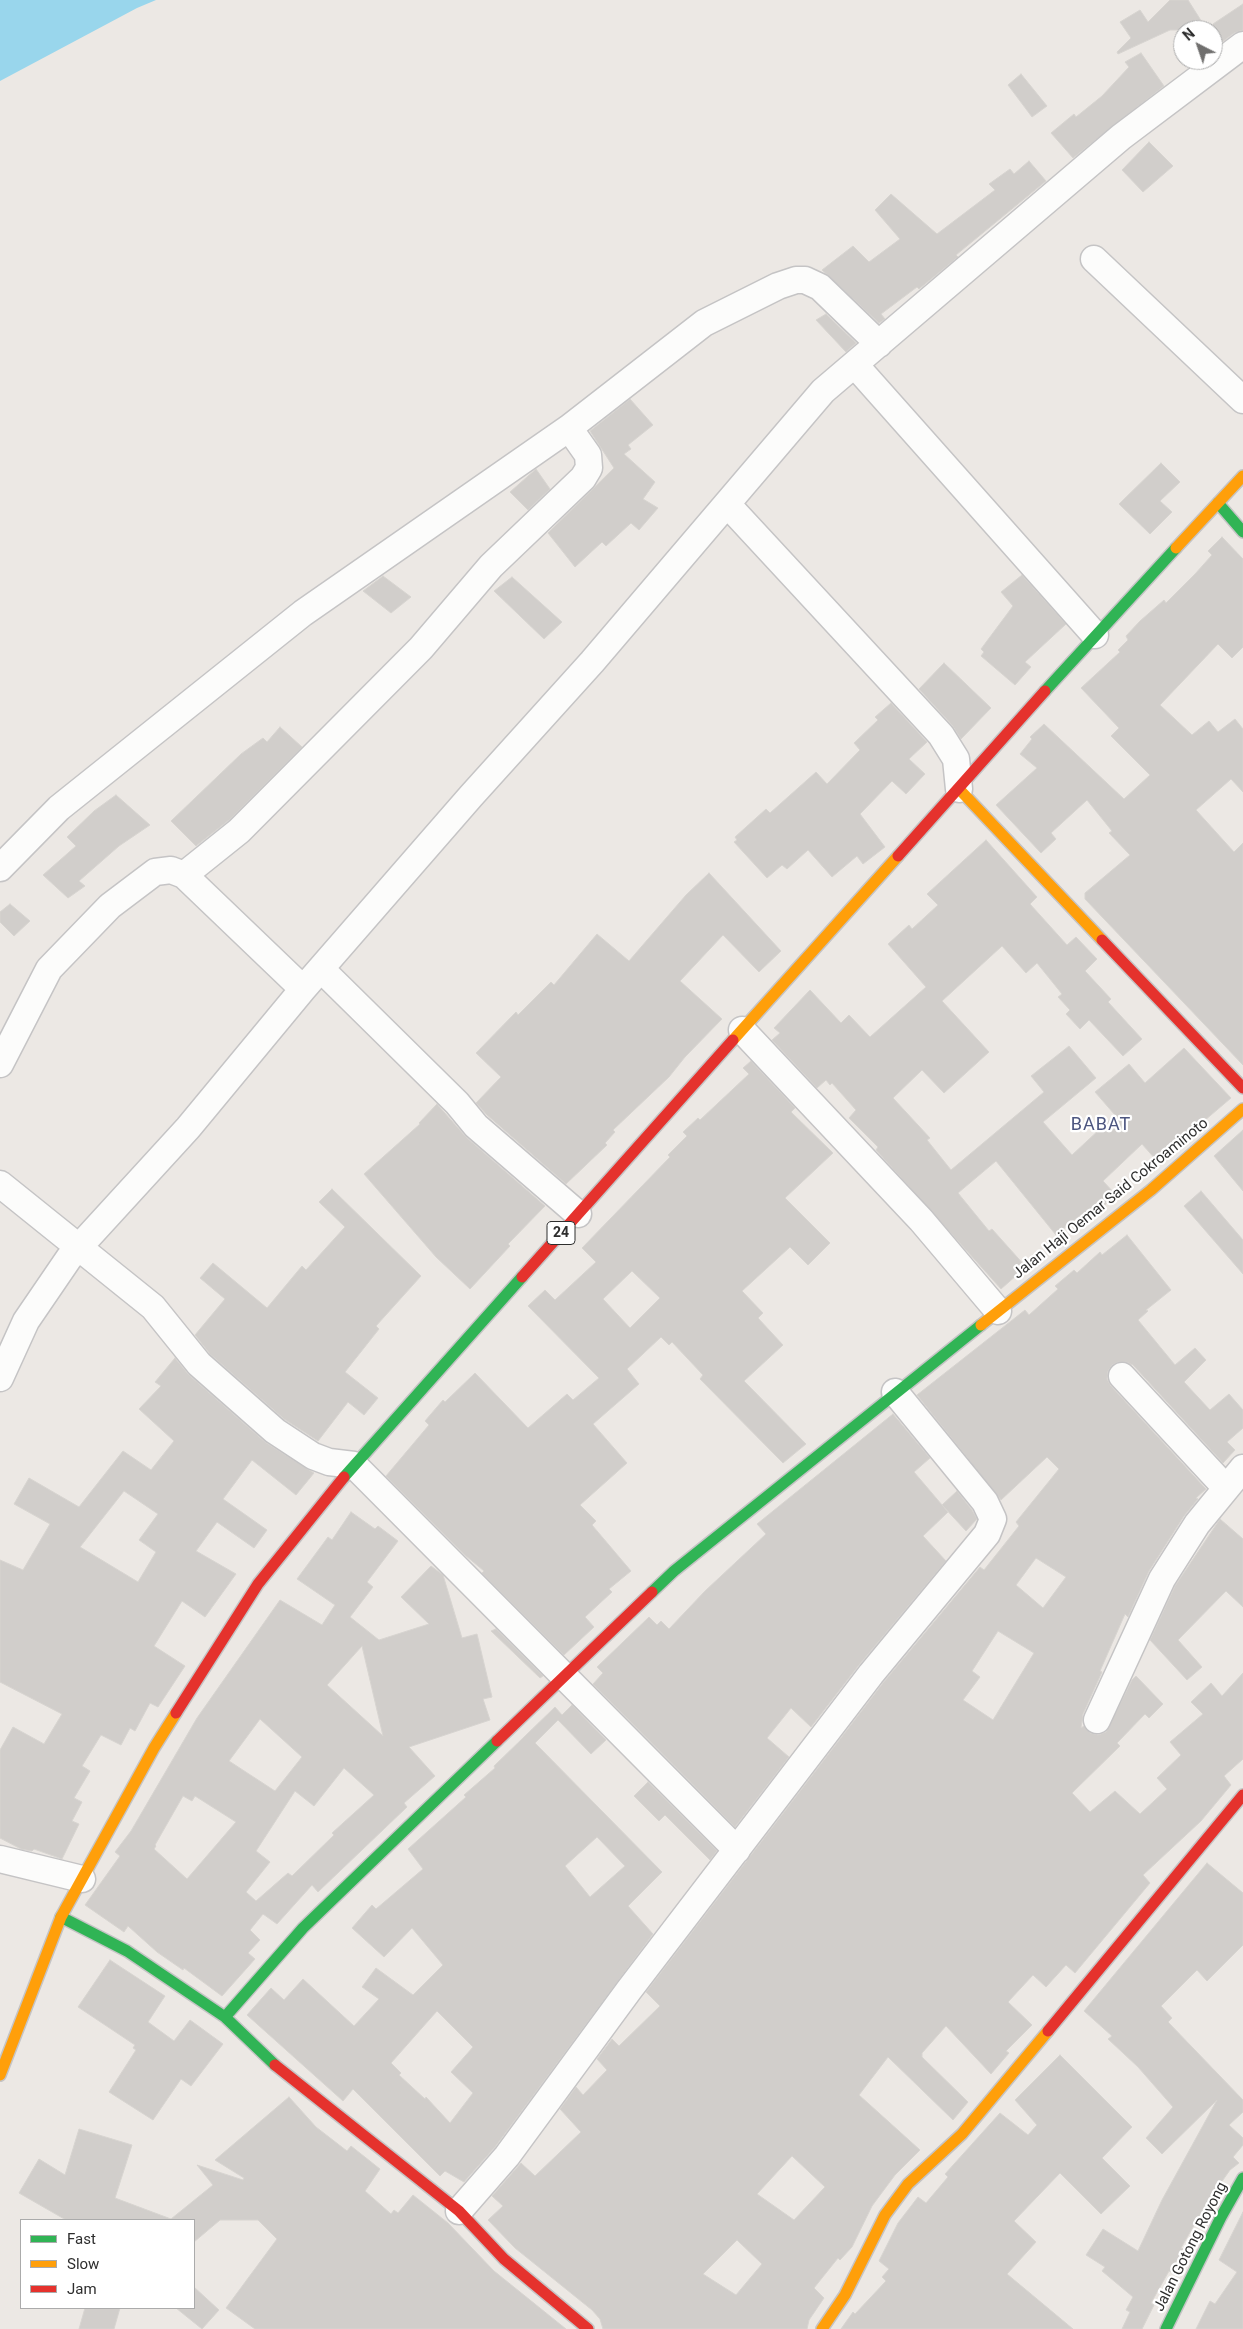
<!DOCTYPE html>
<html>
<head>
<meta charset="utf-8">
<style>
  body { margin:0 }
  #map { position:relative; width:1243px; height:2329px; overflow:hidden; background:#ece8e4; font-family:Roboto,sans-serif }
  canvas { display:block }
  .legend { position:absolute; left:20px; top:2219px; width:175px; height:90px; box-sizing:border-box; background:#fff; border:1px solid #ababab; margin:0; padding:6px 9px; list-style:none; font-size:15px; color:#2e2e2e }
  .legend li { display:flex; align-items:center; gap:10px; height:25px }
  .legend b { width:25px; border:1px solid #ababab }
  .north { position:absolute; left:1173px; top:20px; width:50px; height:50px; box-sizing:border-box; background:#fff; border:1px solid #ababab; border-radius:50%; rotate:319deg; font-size:14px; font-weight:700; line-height:20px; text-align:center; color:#2e2e2e }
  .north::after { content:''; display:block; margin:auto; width:18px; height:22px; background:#706f6e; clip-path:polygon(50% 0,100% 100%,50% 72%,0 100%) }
</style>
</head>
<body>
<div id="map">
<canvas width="1243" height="2329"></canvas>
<ul class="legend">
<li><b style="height:6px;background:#30b455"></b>Fast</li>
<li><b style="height:6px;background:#ff9f0a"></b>Slow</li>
<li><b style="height:6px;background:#e5322d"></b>Jam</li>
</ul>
<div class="north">N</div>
</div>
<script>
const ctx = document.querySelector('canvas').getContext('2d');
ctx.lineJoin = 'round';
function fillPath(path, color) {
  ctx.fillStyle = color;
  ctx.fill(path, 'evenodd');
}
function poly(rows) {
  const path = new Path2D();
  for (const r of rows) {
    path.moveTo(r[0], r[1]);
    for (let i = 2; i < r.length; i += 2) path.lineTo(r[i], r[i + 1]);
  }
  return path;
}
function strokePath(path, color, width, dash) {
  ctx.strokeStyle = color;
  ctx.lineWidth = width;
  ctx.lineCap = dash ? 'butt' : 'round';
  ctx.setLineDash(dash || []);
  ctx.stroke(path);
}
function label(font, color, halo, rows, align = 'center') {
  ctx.font = font + ' Roboto,sans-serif';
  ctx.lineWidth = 4.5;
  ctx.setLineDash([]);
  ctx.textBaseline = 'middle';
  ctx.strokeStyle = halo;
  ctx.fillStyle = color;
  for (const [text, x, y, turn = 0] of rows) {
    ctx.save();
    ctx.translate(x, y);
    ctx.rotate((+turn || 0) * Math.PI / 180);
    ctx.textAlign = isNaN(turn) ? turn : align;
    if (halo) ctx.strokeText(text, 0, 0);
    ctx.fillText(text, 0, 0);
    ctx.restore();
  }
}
fillPath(poly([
  [0,0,156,0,137,8,0,81]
]), '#99d6ec');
const building = poly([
  [1170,0,1188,0,1207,30,1170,30,1118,54,1117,52,1131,38,1120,22,1140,10,1148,22,1170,0],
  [1243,4,1243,30,1234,33,1213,49,1213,24,1243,4],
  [1141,53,1164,86,1073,158,1051,133,1074,114,1076,117,1102,96,1129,67,1125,62,1141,53],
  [1021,74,1047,106,1032,117,1008,85,1021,74],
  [1149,142,1173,166,1143,192,1122,170,1149,142],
  [1029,161,1046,181,956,255,958,257,919,289,917,287,881,314,885,319,879,323,822,270,853,246,869,262,900,239,875,210,891,194,937,234,995,190,989,184,1010,169,1014,174,1029,161],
  [826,314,856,343,846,352,816,320,826,314],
  [630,399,653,425,628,445,631,449,624,454,655,482,643,499,658,508,639,530,631,523,606,546,602,542,575,567,548,533,614,468,590,431,630,399],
  [1161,463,1180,482,1160,501,1172,512,1150,534,1119,504,1161,463],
  [536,469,550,489,528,510,510,492,536,469],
  [1222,537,1243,559,1243,647,1232,658,1218,644,1160,705,1192,735,1209,721,1218,732,1235,719,1243,729,1243,792,1231,779,1196,810,1234,852,1243,843,1243,1065,1085,899,1085,893,1130,855,1109,833,1112,831,1087,800,1051,833,1056,839,1041,853,996,805,1037,768,1020,754,1032,739,1030,737,1044,724,1124,799,1150,775,1111,736,1119,728,1081,688,1120,652,1118,650,1128,640,1126,636,1140,621,1164,600,1166,603,1195,574,1212,555,1208,551,1222,537],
  [1022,575,1066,624,1025,662,1031,667,1015,685,981,656,984,652,981,649,1013,606,1001,592,1022,575],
  [383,576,411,597,391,613,363,591,383,576],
  [512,577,562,622,544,639,494,591,512,577],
  [944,663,991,708,961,739,952,725,919,689,944,663],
  [891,703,927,742,909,759,925,774,906,794,892,781,860,814,885,847,863,864,857,856,832,877,808,850,787,869,782,865,767,878,734,842,737,840,735,837,766,809,770,813,816,772,827,784,860,750,854,743,878,720,875,717,891,703],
  [280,727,302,747,229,820,196,846,171,821,241,754,263,738,267,742,280,727],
  [116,795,150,825,119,846,79,881,85,886,68,898,43,875,76,846,67,837,94,811,116,795],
  [986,840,1037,897,1030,904,1067,945,1076,937,1097,959,1085,971,1111,999,1108,1002,1142,1039,1123,1056,1089,1020,1080,1029,1066,1014,1070,1010,1058,997,1062,994,1037,963,1026,973,1002,946,942,1001,989,1052,944,1093,922,1070,893,1098,930,1138,927,1140,951,1170,1044,1092,1031,1076,1069,1046,1096,1078,1043,1122,1072,1155,1115,1115,1095,1092,1129,1064,1145,1083,1184,1048,1231,1098,1157,1161,1142,1144,1103,1181,1116,1195,1088,1220,1082,1214,1056,1235,996,1161,958,1193,989,1231,992,1229,1026,1267,1001,1289,876,1150,878,1147,849,1118,856,1110,832,1083,830,1085,826,1080,817,1088,772,1040,780,1033,774,1028,810,990,841,1023,849,1015,870,1037,926,987,888,944,909,925,912,929,938,905,927,894,986,840],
  [709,873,781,951,759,972,723,935,680,981,722,1019,685,1057,669,1077,613,1130,615,1132,605,1143,607,1145,566,1184,487,1115,476,1103,501,1077,476,1053,516,1012,518,1015,551,982,554,985,597,934,629,961,686,895,709,873],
  [10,904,30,921,14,936,0,922,0,912,10,904],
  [751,1061,795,1108,791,1112,833,1153,785,1198,830,1243,808,1265,790,1247,742,1291,763,1313,758,1318,783,1345,744,1381,806,1444,783,1463,700,1379,703,1375,672,1342,669,1345,661,1337,627,1369,639,1384,593,1424,627,1463,580,1505,596,1521,592,1525,631,1571,609,1589,612,1592,585,1617,594,1627,564,1655,482,1573,484,1571,466,1556,386,1476,429,1425,425,1421,443,1400,445,1402,475,1373,528,1428,567,1394,573,1400,599,1378,528,1306,545,1290,555,1300,596,1262,582,1248,670,1157,668,1155,687,1136,683,1132,698,1118,700,1120,749,1074,743,1068,751,1061],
  [632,1271,660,1298,630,1328,603,1299,632,1271],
  [437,1104,466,1137,545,1206,508,1244,510,1246,470,1289,436,1257,364,1174,420,1124,419,1123,437,1104],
  [1243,1130,1243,1191,1214,1156,1243,1130],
  [332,1189,421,1276,376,1326,379,1329,345,1372,378,1398,364,1415,348,1402,318,1441,284,1419,210,1354,195,1335,225,1299,200,1278,213,1263,267,1308,302,1266,306,1270,345,1227,319,1202,332,1189],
  [1201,1191,1243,1240,1243,1274,1184,1206,1201,1191],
  [1127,1235,1171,1290,1146,1310,1148,1311,1138,1320,1175,1365,1195,1348,1206,1360,1184,1382,1210,1410,1229,1394,1243,1410,1243,1428,1227,1442,1235,1450,1223,1463,1133,1365,1126,1362,1118,1362,1112,1365,1108,1371,1107,1379,1111,1386,1206,1489,1196,1498,1198,1499,1184,1516,1149,1571,1128,1617,1125,1614,1100,1671,1102,1672,1083,1714,1081,1728,1084,1726,1090,1733,1098,1735,1106,1732,1132,1680,1136,1676,1163,1704,1149,1718,1145,1714,1117,1743,1120,1746,1072,1793,1090,1812,1115,1791,1140,1814,1167,1789,1157,1778,1181,1755,1170,1742,1203,1714,1191,1702,1211,1683,1222,1696,1243,1673,1243,1759,1224,1776,1231,1785,1201,1821,1143,1875,1150,1883,1075,1973,1066,1965,1046,1987,1033,1975,1008,2002,1032,2025,1006,2051,1009,2053,991,2074,946,2026,922,2053,922,2057,968,2102,953,2120,888,2057,859,2095,920,2150,895,2175,872,2206,852,2247,840,2260,838,2258,814,2288,824,2298,809,2320,807,2329,603,2329,600,2319,592,2310,515,2248,488,2220,503,2206,492,2196,521,2163,535,2176,581,2132,560,2109,576,2087,583,2095,607,2070,597,2059,612,2039,619,2046,660,2006,646,1992,883,1683,980,1567,984,1570,1019,1526,1016,1522,1059,1469,1047,1457,1001,1500,917,1395,1025,1310,1029,1315,1058,1289,1055,1286,1074,1270,1077,1273,1100,1252,1102,1255,1127,1235],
  [1036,1558,1066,1577,1043,1608,1016,1585,1036,1558],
  [998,1631,1034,1653,993,1720,963,1700,980,1677,972,1671,998,1631],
  [792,2156,825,2187,794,2220,757,2194,792,2156],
  [737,2240,762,2264,736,2295,703,2274,737,2240],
  [175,1358,189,1375,265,1442,314,1473,296,1495,252,1460,223,1499,267,1530,254,1548,217,1522,196,1551,236,1574,205,1617,182,1601,154,1646,185,1666,158,1707,150,1703,135,1731,130,1728,121,1745,101,1735,82,1766,90,1771,74,1798,82,1802,72,1821,79,1824,62,1859,34,1849,32,1851,21,1849,0,1838,0,1750,13,1727,44,1744,62,1714,0,1682,0,1560,23,1570,50,1524,14,1504,29,1478,79,1507,123,1451,151,1470,174,1441,139,1409,161,1386,155,1382,175,1358],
  [124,1491,158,1514,139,1540,156,1552,138,1582,80,1547,124,1491],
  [893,1414,930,1458,914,1472,948,1512,923,1536,946,1561,859,1665,811,1727,791,1708,767,1738,789,1757,735,1827,593,1684,603,1673,597,1667,649,1617,657,1625,661,1621,669,1629,705,1591,766,1534,757,1524,893,1414],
  [957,1491,972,1510,977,1519,966,1531,942,1505,957,1491],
  [351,1512,375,1529,378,1526,398,1541,367,1582,373,1587,350,1617,379,1640,429,1624,401,1597,431,1566,443,1575,462,1638,477,1634,492,1697,483,1699,490,1720,409,1747,435,1776,404,1803,407,1807,318,1892,312,1885,277,1924,263,1914,250,1930,260,1940,248,1953,255,1959,222,1996,184,1968,183,1970,157,1952,128,1926,124,1932,85,1905,120,1856,115,1852,131,1831,197,1718,280,1600,322,1625,335,1605,297,1579,328,1537,332,1540,351,1512],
  [362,1646,383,1736,327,1685,362,1646],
  [260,1719,302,1757,275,1791,229,1761,260,1719],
  [344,1768,374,1795,332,1833,334,1835,292,1876,288,1873,256,1901,246,1892,270,1862,256,1851,295,1791,314,1806,344,1768],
  [183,1796,192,1801,195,1796,236,1822,187,1879,154,1849,156,1846,155,1845,183,1796],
  [1220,1519,1243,1539,1243,1607,1226,1591,1178,1640,1202,1667,1187,1680,1150,1640,1175,1586,1220,1519],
  [496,1629,543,1676,540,1678,491,1631,496,1629],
  [572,1705,606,1740,591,1754,558,1720,535,1743,662,1872,628,1906,653,1934,495,2147,464,2182,445,2171,440,2176,353,2089,343,2101,247,2015,271,1988,284,2000,303,1979,354,2026,379,1999,362,1987,376,1968,413,1995,443,1965,412,1928,384,1957,352,1928,372,1905,376,1909,423,1869,408,1849,466,1797,464,1795,495,1768,494,1766,555,1707,562,1715,572,1705],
  [597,1837,625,1866,590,1897,565,1866,597,1837],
  [437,2011,473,2047,451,2072,473,2093,450,2123,426,2097,425,2099,399,2075,401,2073,391,2063,437,2011],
  [648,1782,717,1851,710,1860,665,1815,659,1821,634,1796,648,1782],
  [1207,1863,1243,1893,1243,1945,1207,1981,1197,1970,1161,2006,1172,2018,1168,2022,1243,2100,1243,2112,1229,2125,1243,2138,1243,2145,1233,2157,1239,2163,1230,2170,1208,2201,1181,2248,1183,2249,1171,2272,1169,2271,1151,2303,1154,2305,1142,2329,1122,2329,1130,2312,1126,2310,1133,2297,1102,2271,1105,2267,1086,2255,1103,2229,1138,2251,1162,2200,1217,2100,1162,2154,1146,2138,1173,2107,1138,2067,1108,2039,1112,2036,1084,2011,1207,1863],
  [110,1960,165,1996,148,2022,174,2041,190,2020,223,2044,191,2086,181,2079,153,2120,109,2092,136,2050,133,2048,135,2045,78,2007,110,1960],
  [1060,2055,1132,2127,1102,2158,1130,2186,1101,2214,1060,2173,1014,2221,1036,2242,1007,2274,1073,2329,841,2329,853,2312,855,2314,886,2281,882,2277,889,2269,879,2261,898,2223,918,2197,926,2203,948,2177,945,2174,1000,2113,1028,2135,1037,2125,1015,2100,1060,2055],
  [289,2097,316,2127,347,2151,351,2146,380,2169,365,2191,391,2214,394,2210,398,2213,413,2195,448,2223,494,2271,566,2329,255,2329,226,2308,277,2239,258,2220,220,2220,194,2242,194,2220,66,2220,19,2193,39,2159,65,2175,79,2129,132,2145,115,2198,171,2219,213,2185,197,2165,243,2180,244,2178,215,2160,289,2097],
  [1243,2212,1243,2329,1196,2329,1210,2301,1215,2304,1237,2272,1219,2260,1243,2212],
  [194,2287,219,2310,202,2329,176,2308,194,2308,194,2287],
  [85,2308,120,2308,114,2329,79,2329,85,2308]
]);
fillPath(building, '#d1cecb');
strokePath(building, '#d7d4d0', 1);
const street = poly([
  [1094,259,1243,400],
  [855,365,1095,635],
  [727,504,941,735,956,759,959,789],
  [0,868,59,808,303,613,569,428,704,323,778,286,796,280,805,280,820,287,879,344],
  [184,875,303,989],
  [321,969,457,1103,476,1126,578,1214],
  [742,1030,921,1220,998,1311],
  [0,1064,49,969,110,906,155,872,171,870,184,875,239,831,421,648,491,566,583,478,589,468,588,455,569,428],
  [0,1184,153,1307,199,1364,275,1431,313,1456,329,1462,354,1465,737,1850],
  [1122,1376,1226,1488],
  [0,1378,26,1321,69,1258,188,1128,303,989,471,796,592,662,823,391,1121,137,1243,45],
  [1097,1720,1162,1579,1197,1524,1243,1468],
  [0,1859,82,1879],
  [459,2211,507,2156,629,1990,871,1674,987,1534,993,1519,985,1502,895,1392]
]);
const fast = poly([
  [1218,503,1243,532],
  [1045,691,1176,548],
  [344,1477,522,1277],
  [652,1592,674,1571,981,1325],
  [61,1917,127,1951,225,2017,275,2065],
  [225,2017,303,1928,497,1741],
  [1166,2329,1221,2217,1243,2178]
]);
const slow = poly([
  [1176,548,1243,476],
  [959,789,1102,940],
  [733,1040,898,856],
  [981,1325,1151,1190,1243,1109],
  [0,2075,61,1917,154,1748,176,1713],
  [822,2329,845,2295,885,2215,908,2184,962,2134,1048,2031]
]);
const jam = poly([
  [898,856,1045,691],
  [1102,940,1243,1088],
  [522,1277,733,1040],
  [176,1713,258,1584,344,1477],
  [497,1741,652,1592],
  [1048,2031,1243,1795],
  [275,2065,459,2211,504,2259,588,2329]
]);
strokePath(street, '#c5c4c5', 29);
strokePath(fast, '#c5c4c5', 14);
strokePath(slow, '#c5c4c5', 14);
strokePath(jam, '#c5c4c5', 14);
strokePath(street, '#fcfcfb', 26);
strokePath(fast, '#30b455', 11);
strokePath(slow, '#ff9f0a', 11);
strokePath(jam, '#e5322d', 11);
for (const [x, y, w] of [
  [561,1233,28]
]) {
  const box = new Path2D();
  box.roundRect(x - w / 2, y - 11.5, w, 23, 4);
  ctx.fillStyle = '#fff';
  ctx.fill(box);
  strokePath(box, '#2e2e2e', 1);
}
label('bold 14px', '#2e2e2e', null, [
  ["24",561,1233]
]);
label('15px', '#2e2e2e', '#fff', [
  ["Jalan Haji Oemar Said Cokroaminoto",1111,1199,-39],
  ["Jalan Gotong Royong",1191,2247,-63]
]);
ctx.letterSpacing = '1px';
label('18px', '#4d5680', '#fff', [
  ["BABAT",1101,1125]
]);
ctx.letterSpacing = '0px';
</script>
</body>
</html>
